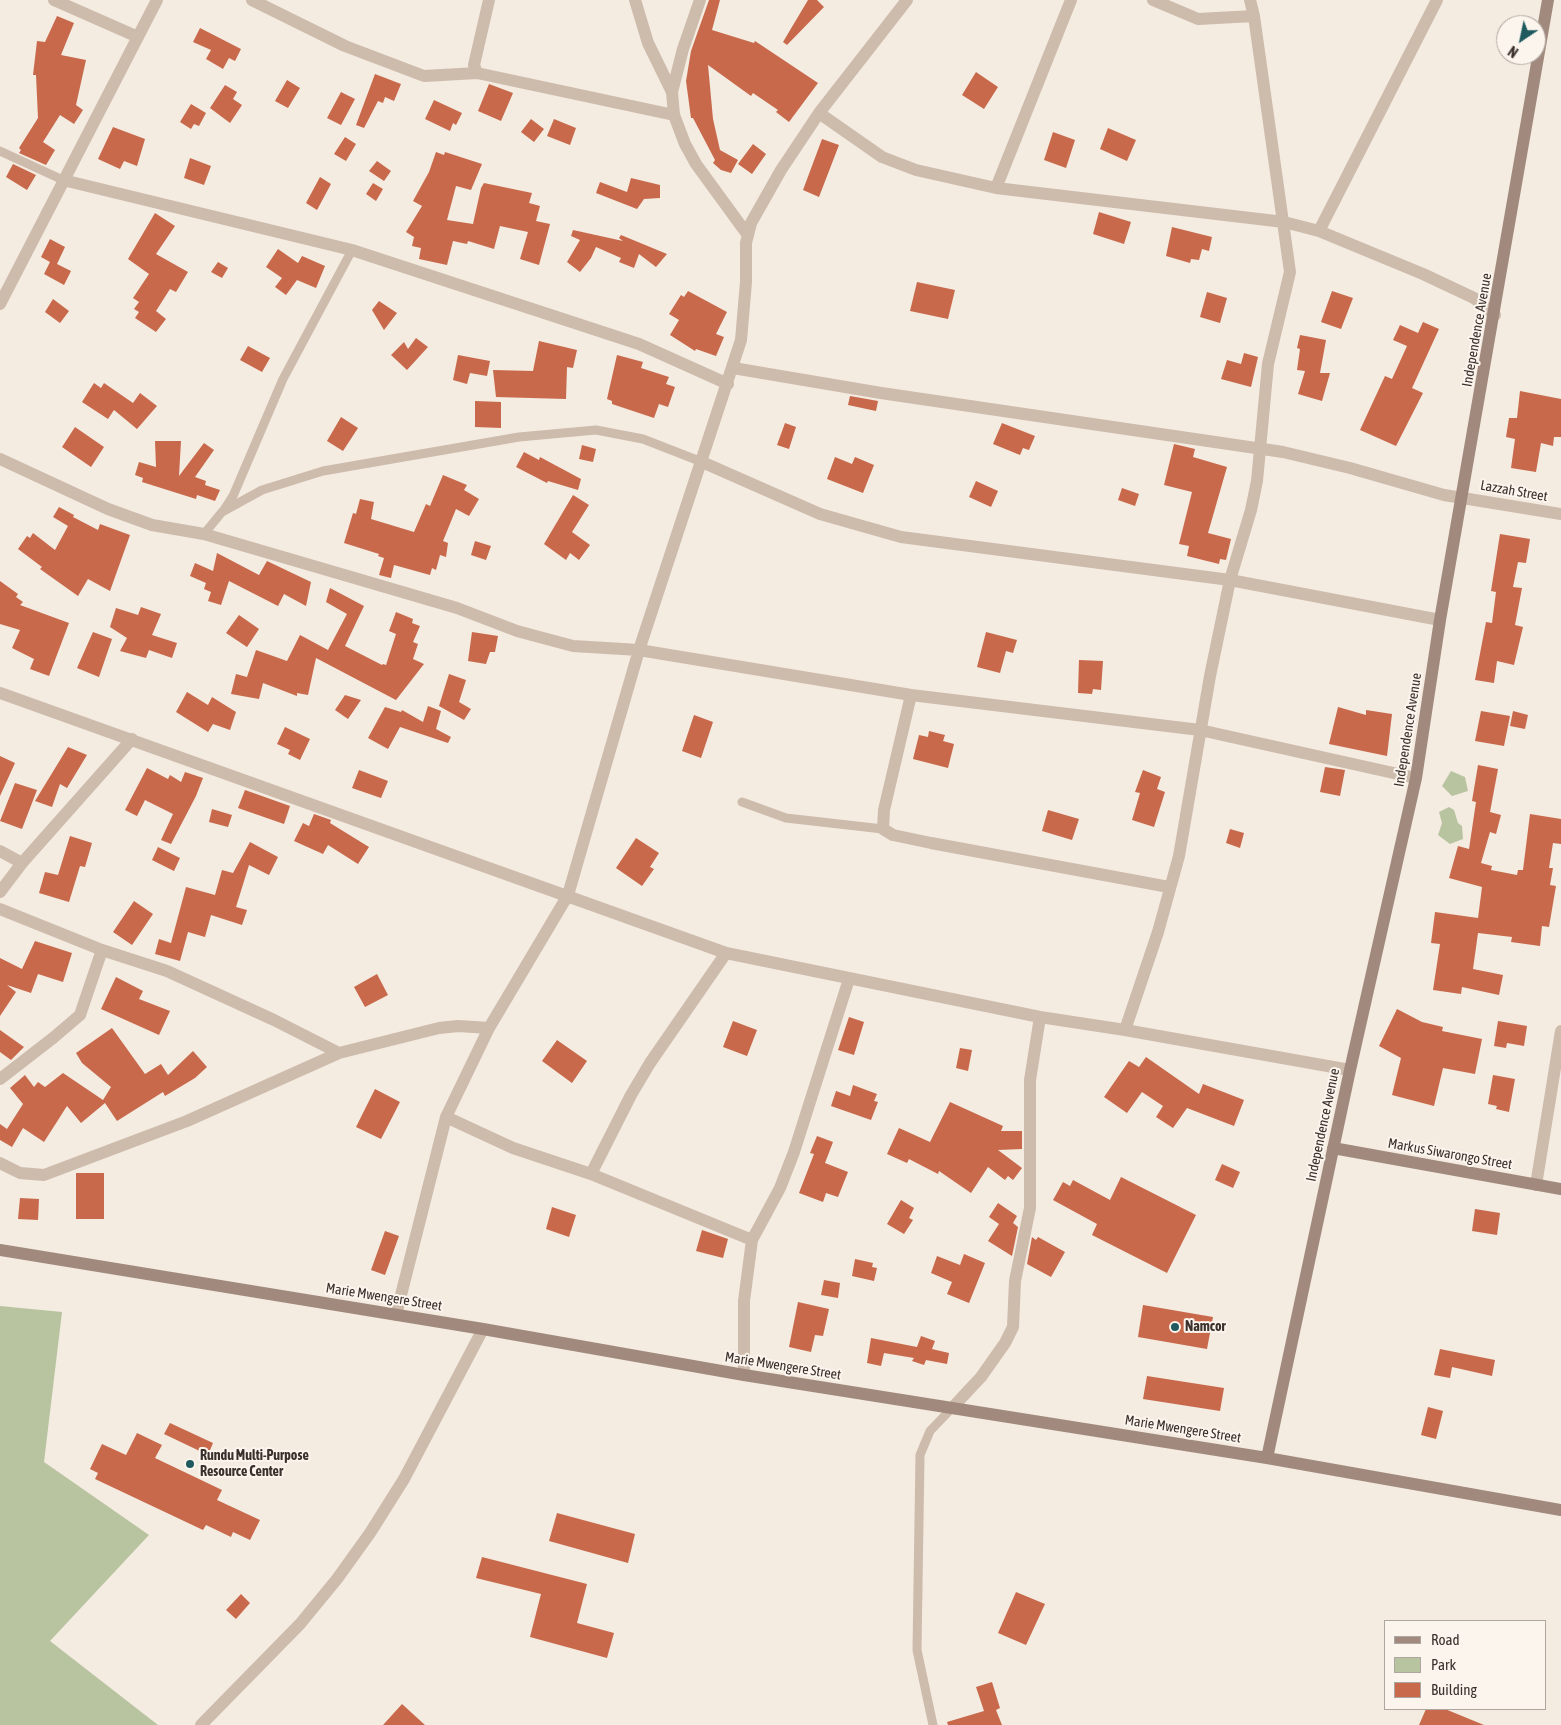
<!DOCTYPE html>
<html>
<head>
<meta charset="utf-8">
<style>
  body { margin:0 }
  #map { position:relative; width:1561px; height:1725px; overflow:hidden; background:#f4ebe1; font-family:"Asap Condensed",sans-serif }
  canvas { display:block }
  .legend { position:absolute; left:1384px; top:1620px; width:162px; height:90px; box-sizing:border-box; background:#fbf5ee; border:1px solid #aea6a0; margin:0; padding:6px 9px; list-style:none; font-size:15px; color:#3b302b }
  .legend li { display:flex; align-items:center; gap:10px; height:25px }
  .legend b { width:25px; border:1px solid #aea6a0 }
  .north { position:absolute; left:1496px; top:15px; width:50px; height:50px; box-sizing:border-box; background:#fbf5ee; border:1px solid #aea6a0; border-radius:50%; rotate:214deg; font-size:14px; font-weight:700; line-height:20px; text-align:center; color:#3b302b }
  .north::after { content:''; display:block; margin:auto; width:18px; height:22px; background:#1f5a5e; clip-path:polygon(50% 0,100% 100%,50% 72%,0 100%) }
</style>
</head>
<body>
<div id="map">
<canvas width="1561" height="1725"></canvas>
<ul class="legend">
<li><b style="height:6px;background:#a18a7d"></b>Road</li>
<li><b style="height:14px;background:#b8c4a0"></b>Park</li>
<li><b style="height:14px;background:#c8694b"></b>Building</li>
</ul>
<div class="north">N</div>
</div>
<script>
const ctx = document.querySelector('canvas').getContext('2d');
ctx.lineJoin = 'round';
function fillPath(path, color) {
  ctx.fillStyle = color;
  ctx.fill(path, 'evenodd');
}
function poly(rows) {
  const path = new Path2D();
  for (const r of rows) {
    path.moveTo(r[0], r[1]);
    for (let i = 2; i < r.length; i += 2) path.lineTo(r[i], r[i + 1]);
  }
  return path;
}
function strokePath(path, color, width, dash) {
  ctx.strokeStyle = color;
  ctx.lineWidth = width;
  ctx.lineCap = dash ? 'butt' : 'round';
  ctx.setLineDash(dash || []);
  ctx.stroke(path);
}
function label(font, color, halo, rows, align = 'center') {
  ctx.font = font + ' "Asap Condensed",sans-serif';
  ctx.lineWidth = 4;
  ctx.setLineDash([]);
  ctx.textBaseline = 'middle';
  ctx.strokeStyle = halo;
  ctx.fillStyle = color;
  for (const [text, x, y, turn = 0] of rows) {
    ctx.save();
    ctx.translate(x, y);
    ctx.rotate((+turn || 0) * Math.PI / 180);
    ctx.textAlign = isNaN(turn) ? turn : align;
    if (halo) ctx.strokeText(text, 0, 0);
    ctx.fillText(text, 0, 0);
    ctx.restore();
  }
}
fillPath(poly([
  [1451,771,1465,777,1468,791,1452,796,1442,786],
  [1449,807,1454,810,1458,823,1462,826,1463,839,1450,844,1438,835,1442,823,1439,812],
  [0,1306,62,1312,44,1462,149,1535,50,1641,158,1725,0,1725]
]), '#b8c4a0');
fillPath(poly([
  [709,0,720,0,712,30,754,43,755,41,818,83,789,122,776,112,778,110,753,93,751,96,708,65,713,119,720,150,738,160,731,173,721,170,713,163,715,160,693,118,691,118,686,81,691,51],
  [808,0,817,0,824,7,787,45,783,42],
  [57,16,74,23,61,55,86,60,76,105,83,110,74,124,60,115,43,142,55,150,46,165,19,153,21,150,19,148,38,118,36,75,33,75,37,41,45,42],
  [200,28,241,49,235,61,229,58,223,69,206,59,211,50,193,42],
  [976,72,998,87,984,109,962,95],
  [375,74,401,84,394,101,385,97,383,103,378,101,364,128,356,125],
  [287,80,300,88,288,108,275,101],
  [489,84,513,93,501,121,478,111],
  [225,85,237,92,233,99,242,105,230,123,210,108],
  [341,92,355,99,341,125,327,118],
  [434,100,462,113,456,125,453,123,450,131,425,119],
  [191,104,206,113,199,126,194,124,191,129,180,122],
  [531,119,544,129,534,142,521,132],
  [554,119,576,128,570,145,547,136],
  [113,127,145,139,137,166,124,161,120,169,98,159],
  [1108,128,1136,140,1127,161,1100,149],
  [1053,132,1075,140,1066,168,1044,160],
  [345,137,356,144,346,161,334,154],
  [822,139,839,145,819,197,803,190],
  [753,144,766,154,752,174,738,164],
  [436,152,444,155,445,152,482,164,471,190,456,186,447,220,473,224,481,188,484,183,532,193,529,203,540,206,536,221,550,224,539,265,520,259,528,232,500,226,494,249,468,241,467,244,453,241,447,265,419,259,421,248,412,246,414,237,406,232,422,206,413,201,429,172],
  [190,158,211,166,204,185,184,178],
  [377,161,391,171,384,181,369,171],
  [13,164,36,175,27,190,6,177],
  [320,177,331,184,317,210,306,203],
  [631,178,660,185,660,198,644,199,637,209,596,193,600,182,627,192],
  [373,183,383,189,376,201,366,194],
  [1099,212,1131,222,1124,244,1093,234],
  [155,213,175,226,156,254,188,272,176,292,170,289,156,311,166,319,156,332,135,318,139,312,134,309,139,302,133,298,149,274,128,259],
  [1172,227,1212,237,1209,251,1202,249,1199,260,1191,259,1190,263,1166,256],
  [573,230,623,241,619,238,621,235,667,254,656,267,639,254,634,268,619,262,621,258,596,247,591,258,580,272,567,262,580,240,571,236],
  [50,239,65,247,57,264,71,271,64,285,44,274,50,262,41,257],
  [278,249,298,263,302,256,325,266,316,288,297,280,286,295,275,287,282,278,266,267],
  [218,262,228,268,222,278,211,272],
  [917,282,955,290,948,319,910,311],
  [688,291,727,312,716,334,724,337,716,356,696,349,695,351,670,335,679,320,669,314,681,295,684,297],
  [1332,291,1353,298,1341,329,1321,322],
  [1207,292,1227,298,1220,323,1200,317],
  [53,299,69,311,60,323,45,312],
  [379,301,397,313,384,330,372,310],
  [1423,322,1439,329,1412,388,1423,393,1396,446,1360,430,1385,376,1392,379,1407,346,1393,340,1400,325,1418,333],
  [1300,335,1326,340,1320,373,1330,373,1322,401,1298,394,1305,371,1297,370,1300,349,1297,348],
  [416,338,428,347,407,370,391,355,404,342,408,349],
  [539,341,577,350,573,368,567,367,566,399,496,397,493,370,533,371],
  [248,346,270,358,262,372,240,360],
  [1244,353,1258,357,1251,387,1221,379,1227,360,1241,364],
  [458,355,490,361,487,376,470,373,467,384,453,380],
  [617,355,643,362,641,368,669,377,666,384,675,387,668,407,659,404,654,418,612,404,612,401,607,399],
  [94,383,101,388,104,383,133,403,140,393,157,406,137,429,114,410,108,419,82,402],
  [1520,391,1561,399,1561,437,1554,437,1553,446,1541,443,1536,472,1511,468,1515,439,1506,437,1509,418,1517,418],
  [850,396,878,401,876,411,848,405],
  [475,401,501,402,501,428,475,427],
  [341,417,358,428,343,451,327,441],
  [785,423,796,427,789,449,777,445],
  [1002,423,1035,436,1029,450,1023,448,1020,455,993,444],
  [75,427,104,447,91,467,62,447],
  [155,441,181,441,179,476,204,443,214,450,195,477,206,481,205,485,220,490,215,501,197,495,196,499,142,482,143,478,135,475,139,462,156,467],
  [1174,444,1195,449,1193,457,1227,467,1208,533,1231,539,1226,560,1220,559,1219,564,1187,556,1189,546,1179,544,1192,492,1164,485],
  [582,445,596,449,593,462,579,459],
  [524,452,539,460,540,457,581,479,578,490,548,481,547,483,516,467],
  [835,457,852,464,855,457,874,465,863,493,827,479],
  [443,475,467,485,464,490,479,499,469,516,456,509,443,541,448,543,446,557,440,555,436,570,432,568,430,575,394,565,391,578,379,575,384,558,378,556,379,554,344,543,353,513,356,514,360,499,374,502,371,519,414,532,426,504,430,506],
  [976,481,998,491,991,507,969,497],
  [1122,488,1139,494,1135,506,1118,500],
  [573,495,589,505,572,532,590,545,579,560,570,553,566,560,544,544],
  [59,507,74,515,73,517,98,530,100,524,130,535,110,591,88,579,78,596,40,569,42,567,18,549,27,536,30,538,33,533,55,550,68,526,53,517],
  [1500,534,1530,539,1526,563,1518,562,1513,587,1522,588,1515,625,1523,627,1514,665,1497,661,1494,683,1475,680,1486,622,1492,623,1496,592,1491,591],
  [475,541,491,546,486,560,471,555],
  [217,553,259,575,267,561,311,582,306,606,284,594,278,606,229,581,221,605,208,601,211,592,204,589,206,583,190,576,195,563,213,571],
  [0,581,18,594,16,597,23,602,20,605,69,623,49,676,30,669,34,659,12,648,20,630,0,624],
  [330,588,364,606,345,646,382,665,383,664,386,665,396,634,389,631,396,612,413,619,412,623,420,626,413,642,418,644,413,659,424,664,396,700,316,658,308,695,297,693,297,696,263,683,259,699,231,694,236,674,247,677,256,650,287,661,300,635,328,650,347,614,326,602],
  [141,607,161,614,152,635,177,643,172,658,149,650,146,658,120,651,127,638,110,627,116,608,138,615],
  [239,615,259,629,247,647,226,633],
  [93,632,112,639,99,677,77,668],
  [472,632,498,636,495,652,490,652,486,664,468,661],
  [986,632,1017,640,1013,653,1006,651,1000,673,977,667],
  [1079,660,1103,661,1101,690,1093,689,1092,694,1078,693],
  [449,674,466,680,459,702,471,709,464,720,439,706],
  [187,692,208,705,212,697,236,712,230,730,213,724,208,732,176,712],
  [345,695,361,700,348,719,335,710],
  [428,706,441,711,436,729,451,737,448,743,400,727,388,749,368,738,385,707,401,712,402,710,423,722],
  [1338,707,1366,715,1366,710,1392,714,1387,756,1329,744],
  [1481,711,1510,716,1504,746,1475,741],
  [1513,711,1528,715,1525,729,1510,726],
  [694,715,713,722,701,758,682,751],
  [285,727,310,739,300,760,288,754,290,750,277,744],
  [929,731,945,735,943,741,954,744,948,768,913,759,919,735,928,737],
  [68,747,87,755,67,788,60,784,52,807,35,801],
  [0,756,15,763,0,796],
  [1478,765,1498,769,1490,812,1501,815,1496,834,1490,832,1481,863,1492,866,1491,870,1517,875,1518,870,1523,870,1530,814,1561,819,1561,844,1553,843,1549,868,1553,868,1550,885,1556,886,1549,927,1542,926,1540,946,1511,942,1512,937,1478,933,1473,969,1503,975,1499,995,1462,987,1461,994,1433,990,1440,944,1431,943,1435,912,1478,918,1482,887,1449,878,1458,846,1469,849,1476,802,1472,801],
  [1325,767,1345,770,1340,796,1320,792],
  [147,768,168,779,170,775,181,782,185,772,203,778,196,796,171,844,161,840,173,814,145,800,137,816,125,810],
  [359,770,388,781,381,798,352,788],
  [1143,770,1161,777,1157,789,1165,792,1154,827,1132,820,1140,793,1135,792],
  [15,783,37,790,22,829,0,821],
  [245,790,290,806,284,824,238,808],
  [212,809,232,815,228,827,209,822],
  [1048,810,1079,819,1072,840,1042,831],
  [314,814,331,820,330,823,369,847,358,864,328,845,323,854,294,841,303,823,309,826],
  [1230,829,1244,833,1240,848,1226,843],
  [70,836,92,843,85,867,80,866,69,902,39,893,45,872,58,875],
  [636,838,659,853,650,867,654,869,642,886,616,868],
  [250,842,278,857,269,875,249,865,236,907,247,910,242,925,211,915,205,937,188,932,180,961,155,954,159,939,171,943,186,887,215,895,222,870,233,873],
  [158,847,180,858,174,871,152,860],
  [134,901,153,914,132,945,113,932],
  [35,941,72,953,63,982,38,974,31,993,7,985,16,992,0,1016,0,958,22,969],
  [377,974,388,995,365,1007,354,987],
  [116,977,143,991,139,999,170,1011,159,1035,101,1009],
  [1397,1009,1422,1022,1443,1027,1442,1031,1482,1039,1475,1074,1443,1068,1434,1106,1392,1095,1401,1058,1379,1046],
  [849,1017,864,1022,854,1055,838,1050],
  [733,1021,757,1030,747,1056,723,1047],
  [1498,1021,1527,1026,1524,1046,1507,1043,1506,1048,1494,1046],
  [112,1028,145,1074,161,1064,168,1075,193,1051,207,1067,195,1078,165,1096,163,1092,117,1121,105,1103,81,1123,67,1106,44,1142,23,1128,12,1147,0,1140,0,1124,7,1129,23,1104,10,1088,25,1075,34,1087,38,1082,45,1087,63,1073,103,1100,111,1087,82,1063,76,1053],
  [0,1030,24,1047,11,1060,0,1052],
  [557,1040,587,1061,572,1083,542,1061],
  [960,1048,972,1050,968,1071,956,1068],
  [1146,1057,1199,1094,1203,1084,1244,1100,1234,1126,1187,1108,1173,1128,1156,1117,1163,1106,1142,1092,1127,1113,1104,1097,1129,1061,1139,1067],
  [1493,1075,1515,1079,1509,1112,1496,1109,1497,1106,1488,1104],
  [853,1085,877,1094,874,1101,878,1102,871,1120,831,1106,836,1091,850,1096],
  [375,1089,400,1102,381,1139,356,1127],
  [950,1102,1003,1126,1001,1131,1022,1131,1022,1149,998,1150,1022,1168,1013,1180,1008,1176,1005,1180,988,1167,971,1193,939,1171,938,1174,909,1159,907,1163,887,1154,899,1128,930,1142],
  [817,1136,833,1142,825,1163,848,1172,838,1197,826,1193,823,1202,799,1193,814,1154,810,1153],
  [1222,1164,1240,1172,1233,1188,1215,1180],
  [76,1173,104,1173,104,1219,76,1219],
  [1121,1177,1196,1215,1167,1273,1092,1235,1097,1224,1053,1200,1063,1182,1070,1186,1073,1180,1110,1200],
  [20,1198,39,1199,38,1220,18,1219],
  [901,1200,914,1208,909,1218,913,1220,904,1234,887,1224],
  [998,1203,1017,1216,1013,1223,1018,1227,1012,1256,988,1241,999,1224,989,1217],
  [552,1207,576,1215,569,1237,546,1229],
  [1475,1209,1500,1213,1497,1235,1472,1231],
  [702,1230,728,1239,723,1258,696,1251],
  [385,1231,399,1236,385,1275,371,1270],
  [1032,1237,1036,1240,1038,1237,1065,1252,1051,1277,1027,1264],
  [964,1254,985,1263,969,1303,947,1294,952,1282,931,1273,937,1256,960,1265],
  [855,1259,873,1263,872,1267,877,1268,874,1281,852,1276],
  [824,1280,840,1283,838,1298,821,1295],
  [798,1302,829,1309,823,1336,815,1335,811,1352,789,1347],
  [1143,1305,1213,1317,1207,1349,1138,1337],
  [921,1336,935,1341,932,1349,949,1353,947,1364,926,1360,924,1365,912,1361,914,1358,884,1353,881,1366,867,1363,871,1338,917,1347],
  [1440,1349,1495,1360,1492,1376,1452,1367,1450,1378,1434,1375],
  [1147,1376,1224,1388,1220,1411,1143,1399],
  [1428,1407,1443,1411,1436,1439,1421,1435],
  [170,1423,213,1443,208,1455,164,1434],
  [137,1433,162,1445,155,1458,222,1490,217,1500,260,1520,250,1540,233,1532,231,1537,206,1525,203,1530,95,1479,98,1473,90,1469,102,1444,126,1455],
  [557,1513,635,1534,628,1563,549,1541],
  [482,1557,587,1584,577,1623,614,1633,607,1658,530,1637,541,1594,476,1578],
  [1016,1592,1045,1604,1026,1645,998,1633],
  [241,1594,250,1603,236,1619,226,1610],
  [992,1682,1000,1708,996,1710,1002,1725,948,1725,947,1722,984,1711,976,1687],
  [402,1704,425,1725,383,1725],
  [1426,1709,1445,1709,1484,1725,1419,1725]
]), '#c8694b');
strokePath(poly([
  [0,151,63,180],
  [224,510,233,496,283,379,352,250],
  [204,534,222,512,262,490,323,471,519,437,596,430,643,439,702,462],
  [742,802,786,818,883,829],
  [933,1725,917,1650,920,1455,930,1431,952,1408]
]), '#cdbbac', 9);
strokePath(poly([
  [54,0,138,37],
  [252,0,345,46,424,76,477,73,674,115],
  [635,0,648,43,672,92],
  [700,0,683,49,672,92,674,115,685,144,696,164,747,234],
  [1153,0,1198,19,1254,16],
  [477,73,474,65,489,0],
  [819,113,882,157,916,170,996,188,1284,222,1319,231,1423,274,1474,298,1495,315],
  [63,180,352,250,639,344,728,384],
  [996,188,1071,0],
  [1319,231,1437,0],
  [0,304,157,0],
  [733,368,881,393,1283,452,1350,468,1444,495,1561,514],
  [0,459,108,509,152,525,204,534,457,608,517,631,573,646,639,650,911,695,1200,730,1416,778],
  [702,462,820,514,901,537,1230,580,1440,620],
  [0,693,726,953,1040,1017,1125,1030,1350,1070],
  [911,695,884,810,883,829,893,835,931,843,1169,887],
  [0,851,22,863],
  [0,892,22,863,132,739],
  [0,909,102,950,167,971,274,1020,339,1053],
  [1125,1030,1158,932,1179,856,1210,676,1230,580,1251,510,1257,481,1268,364,1290,272,1254,16,1250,0],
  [0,1079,53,1038,80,1015,102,950],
  [446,1117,513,1148,591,1174,752,1240],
  [0,1163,20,1173,44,1175,187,1121,339,1053,439,1028,458,1026,489,1028],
  [591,1174,631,1095,650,1063,726,953],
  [1536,1185,1561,1031],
  [396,1315,446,1117,489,1028,568,895,639,650,741,340,746,282,746,243,751,223,781,170,819,113,907,0],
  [744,1375,744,1301,752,1240,780,1188,794,1152,849,979],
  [952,1408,981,1377,1005,1343,1013,1327,1015,1281,1030,1208,1030,1080,1040,1017],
  [201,1725,300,1624,337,1579,370,1533,404,1479,483,1329]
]), '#cdbbac', 12);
strokePath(poly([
  [1333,1148,1561,1189],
  [0,1250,483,1329,744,1375,1267,1458,1561,1510],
  [1267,1458,1350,1070,1416,778,1440,620,1548,0]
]), '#a18a7d', 12);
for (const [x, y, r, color] of [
  [1175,1327,5,"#1f5a5e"],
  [190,1464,5,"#1f5a5e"]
]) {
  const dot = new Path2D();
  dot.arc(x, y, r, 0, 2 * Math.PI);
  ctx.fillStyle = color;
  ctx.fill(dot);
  strokePath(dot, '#fbf5ee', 2);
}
label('14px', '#3b302b', '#fbf5ee', [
  ["Independence Avenue",1477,330,-80],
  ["Lazzah Street",1514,491,10],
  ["Independence Avenue",1408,730,-81],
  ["Independence Avenue",1323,1125,-78],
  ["Markus Siwarongo Street",1450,1154,10],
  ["Marie Mwengere Street",384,1297,9],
  ["Marie Mwengere Street",783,1366,9],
  ["Marie Mwengere Street",1183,1429,9]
]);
label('bold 14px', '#3b302b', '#fbf5ee', [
  ["Namcor",1185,1327],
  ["Rundu Multi-Purpose",200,1456],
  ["Resource Center",200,1472]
], 'left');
</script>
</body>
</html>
